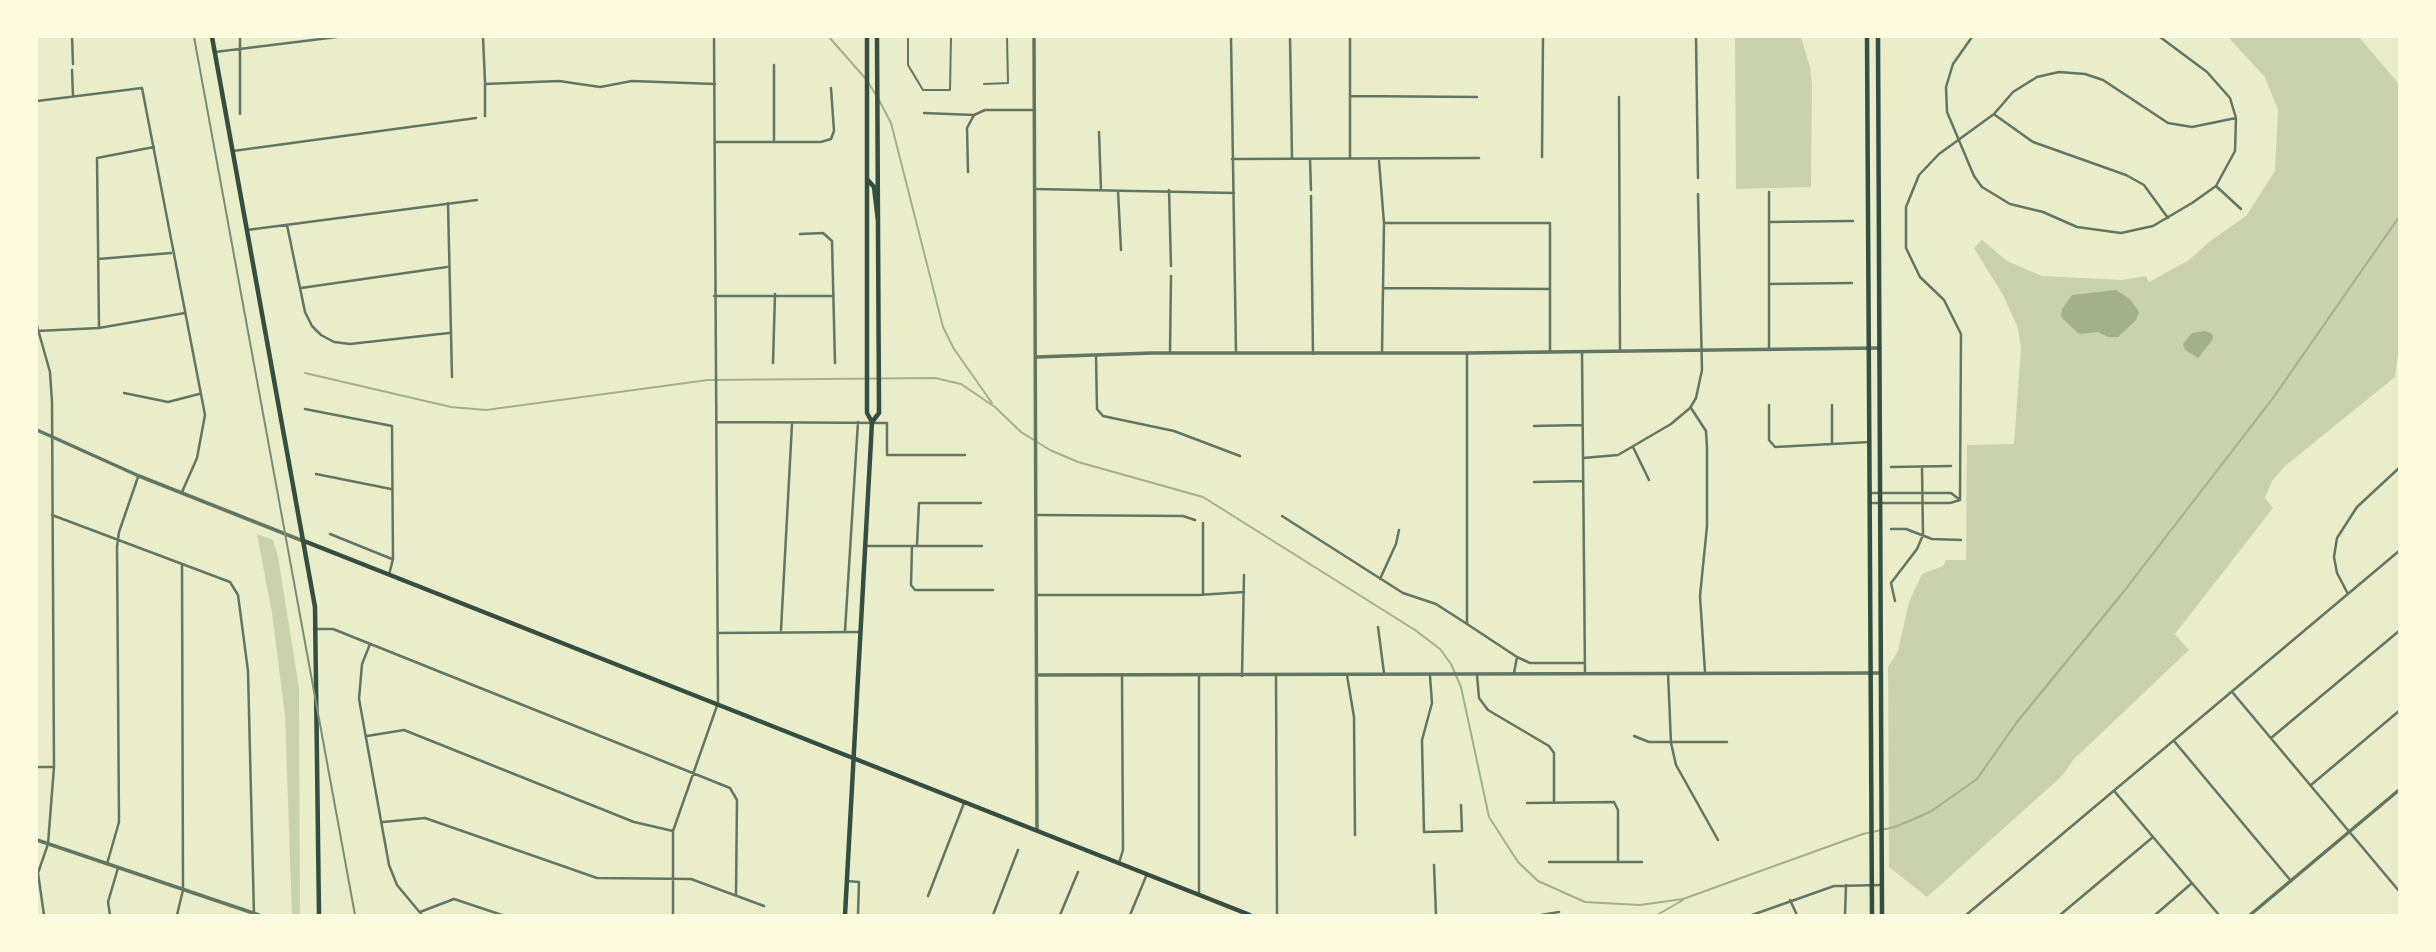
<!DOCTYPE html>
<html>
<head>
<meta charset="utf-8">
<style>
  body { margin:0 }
  #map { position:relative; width:2436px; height:952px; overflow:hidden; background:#e9edc9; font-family:"IBM Plex Sans",sans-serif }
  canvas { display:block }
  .frame { position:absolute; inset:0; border:38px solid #fefae0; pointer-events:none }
</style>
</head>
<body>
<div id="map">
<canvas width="2436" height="952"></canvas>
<div class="frame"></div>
</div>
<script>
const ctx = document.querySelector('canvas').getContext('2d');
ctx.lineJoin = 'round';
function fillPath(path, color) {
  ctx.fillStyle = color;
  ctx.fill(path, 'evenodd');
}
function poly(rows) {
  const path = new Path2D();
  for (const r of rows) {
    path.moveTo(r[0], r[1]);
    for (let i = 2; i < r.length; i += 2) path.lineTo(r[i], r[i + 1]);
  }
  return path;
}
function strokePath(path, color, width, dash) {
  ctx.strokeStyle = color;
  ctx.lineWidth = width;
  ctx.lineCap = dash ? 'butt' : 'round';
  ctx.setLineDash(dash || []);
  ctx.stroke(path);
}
fillPath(poly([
  [1735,37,1801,37,1810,67,1812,84,1811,187,1736,189],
  [2228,37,2359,37,2399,84,2399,348,2395,377,2285,466,2272,481,2265,498,2273,508,2175,634,2189,650,2073,760,2062,776,1927,897,1889,867,1888,667,1898,651,1909,602,1922,574,1943,566,1946,560,1966,560,1967,445,2014,444,2021,348,2018,328,2003,295,1974,248,1982,240,2007,261,2042,276,2122,280,2146,276,2149,282,2189,260,2209,242,2246,216,2275,171,2278,110,2265,77],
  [257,534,273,540,278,557,299,688,300,915,292,915,285,716,272,613]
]), '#cad2ad');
fillPath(poly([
  [2116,290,2130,299,2139,312,2136,320,2118,337,2108,337,2098,332,2079,334,2061,317,2062,309,2072,295],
  [2205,331,2212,334,2213,339,2198,358,2185,350,2183,344,2192,333]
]), '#a3b18a');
strokePath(poly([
  [829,37,865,78],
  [868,82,876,95],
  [879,100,891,123,943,327,954,349,992,403],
  [305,373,451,407,486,410,708,380,935,378,961,384,995,407,1021,432,1050,450,1078,462,1203,497,1415,630,1440,649,1451,664,1461,687,1489,817,1518,862,1538,881,1585,902,1640,905,1683,899,1863,834,1895,827,1930,812,1977,779,2017,722,2121,595,2273,398,2399,217],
  [1657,915,1683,900]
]), '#a3b18a', 2);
strokePath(poly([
  [908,37,908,65,923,90,950,90,951,37],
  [984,84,1008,83,1007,37]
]), '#617663', 2);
strokePath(poly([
  [72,37,73,64],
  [483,37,485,82],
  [1231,37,1236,353],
  [1290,37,1292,158],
  [1696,37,1698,178],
  [1972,37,1953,64,1946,87,1947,112,1974,176,1982,187,2010,204,2043,212,2077,227,2121,233,2153,226,2192,203,2216,186,2235,151,2236,118,2230,98,2207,72,2160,37],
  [215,52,337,37],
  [72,70,73,96],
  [1351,96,1477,97],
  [1619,97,1620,351],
  [37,101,142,88,205,415,197,458,182,492],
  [924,113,974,115,985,110,1035,110],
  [240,114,240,37],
  [1995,115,2033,142,2126,175,2144,185,2168,218],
  [485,116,485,84,559,81,600,87,632,81,715,84],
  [1099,132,1101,190],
  [774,140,774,65],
  [716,142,821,142,831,139,834,131,831,88],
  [233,151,476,118],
  [1542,157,1543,37],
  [1350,158,1350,37],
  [1232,159,1479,158],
  [1310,159,1311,190],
  [1379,161,1384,223,1382,353],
  [968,172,967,128,974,115],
  [2216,186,2241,209],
  [1035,189,1234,193],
  [1169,190,1171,266],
  [1118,191,1121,250],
  [1769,192,1769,350],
  [1311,196,1313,354],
  [448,203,452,377],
  [1769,222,1853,221],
  [1384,223,1550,223,1550,351],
  [287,225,305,312,312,326,321,335,334,342,350,344,449,333],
  [247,230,477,200],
  [800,234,823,233,832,241,835,363],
  [98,259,171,253],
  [1769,284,1852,283],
  [301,288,447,267],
  [1384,288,1549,289],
  [714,296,832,296],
  [37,326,50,372,52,402,54,767,48,844,38,873,44,915],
  [99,328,97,158,154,147],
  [37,331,99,328,185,313],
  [1582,352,1585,673],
  [1170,353,1171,276],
  [1096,355,1097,409,1103,416,1174,431,1240,456],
  [773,363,775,294],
  [124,393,168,402,199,394],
  [1769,405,1769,440,1775,447,1870,442],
  [1832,405,1832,444],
  [1691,408,1706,431,1707,448,1707,526,1700,596,1705,672],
  [305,409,392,426,393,559,389,575],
  [717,422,887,423,887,455,965,455],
  [1534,426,1582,425],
  [1633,447,1649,480],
  [1583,458,1618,455,1671,424,1690,408,1696,398,1702,370,1698,194],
  [1891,467,1951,466],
  [316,474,391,489],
  [1534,482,1583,481],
  [1871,493,1951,493,1960,500],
  [1960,500,1961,334,1944,300,1920,277,1906,248,1906,207,1919,175,1939,154,1994,114,2013,92,2037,77,2059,72,2085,74,2103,80,2168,123,2192,127,2236,118],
  [1870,503,1950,503,1960,500],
  [52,515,230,582,238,595,248,671,254,915],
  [1038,515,1183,516,1195,520],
  [1282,516,1403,593,1436,604,1467,624,1517,657,1514,673],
  [1203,523,1203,595],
  [1891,529,1906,529,1932,539,1961,540],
  [330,534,392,559],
  [917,545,919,503,981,503],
  [867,546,982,546],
  [912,546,911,585,915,590,993,590],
  [1380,579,1396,544,1399,530],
  [2348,594,2337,573,2334,557,2337,538,2357,507,2399,468],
  [1038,595,1198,595,1244,592],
  [1895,601,1891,583,1917,549,1923,535,1922,467],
  [1467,624,1467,354],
  [1378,627,1384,673],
  [317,629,333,629,730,788,737,800,736,895],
  [781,630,792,424],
  [845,631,858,422],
  [718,633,859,632],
  [370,644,362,664,359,699,389,865,397,885,422,915],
  [1517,657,1530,663,1585,663],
  [1668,673,1671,743,1676,765,1718,840],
  [1276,675,1277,915],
  [1347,675,1354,717,1355,835],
  [1477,675,1479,698,1488,710,1549,746,1554,753,1554,802],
  [1199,676,1199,895],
  [1242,676,1244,575],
  [1430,676,1432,703,1422,740,1424,832,1462,831,1461,805],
  [2233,693,2399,891],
  [367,736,404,730,634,822,673,831],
  [1634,736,1649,742,1727,742],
  [2271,738,2399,631],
  [2174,741,2291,881],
  [37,767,54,767],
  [2311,785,2399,711],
  [2115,792,2219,915],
  [1527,803,1614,802,1618,810,1618,862],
  [383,822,425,818,597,878,691,879,764,906],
  [1549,862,1642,862],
  [1119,863,1123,850,1122,677],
  [107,864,119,822,117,547,119,532,138,477],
  [1434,865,1436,915],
  [847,881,859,882,858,915],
  [928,896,964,803],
  [1790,900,1797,915],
  [420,912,454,899,502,915],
  [110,915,108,902,118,868],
  [177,915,183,890,182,566],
  [673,915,673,831,718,703,714,37],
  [993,915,1018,850],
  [1060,915,1078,872],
  [1130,915,1147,874],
  [1541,915,1559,912],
  [1752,915,1834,886,1882,885],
  [1845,915,1846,885],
  [1966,915,2399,551],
  [2060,915,2153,837],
  [2155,915,2192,883]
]), '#617663', 2.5);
strokePath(poly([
  [1034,37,1037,829],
  [1036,357,1152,353,1467,353,1880,348],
  [37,430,139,476,303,541],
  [1038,675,1880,673],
  [37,840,259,915],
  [2250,915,2399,790]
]), '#617663', 3.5);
strokePath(poly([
  [212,37,315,607,319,915],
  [304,541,1250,915]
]), '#344e41', 4.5);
strokePath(poly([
  [1867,37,1872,915],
  [1878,37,1882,915],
  [867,179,874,187,878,221],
  [872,422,879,413,877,37],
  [845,915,872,422,867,413,867,37]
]), '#344e41', 4.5);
strokePath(poly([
  [194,37,355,915]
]), '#7c8e77', 2);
</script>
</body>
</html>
